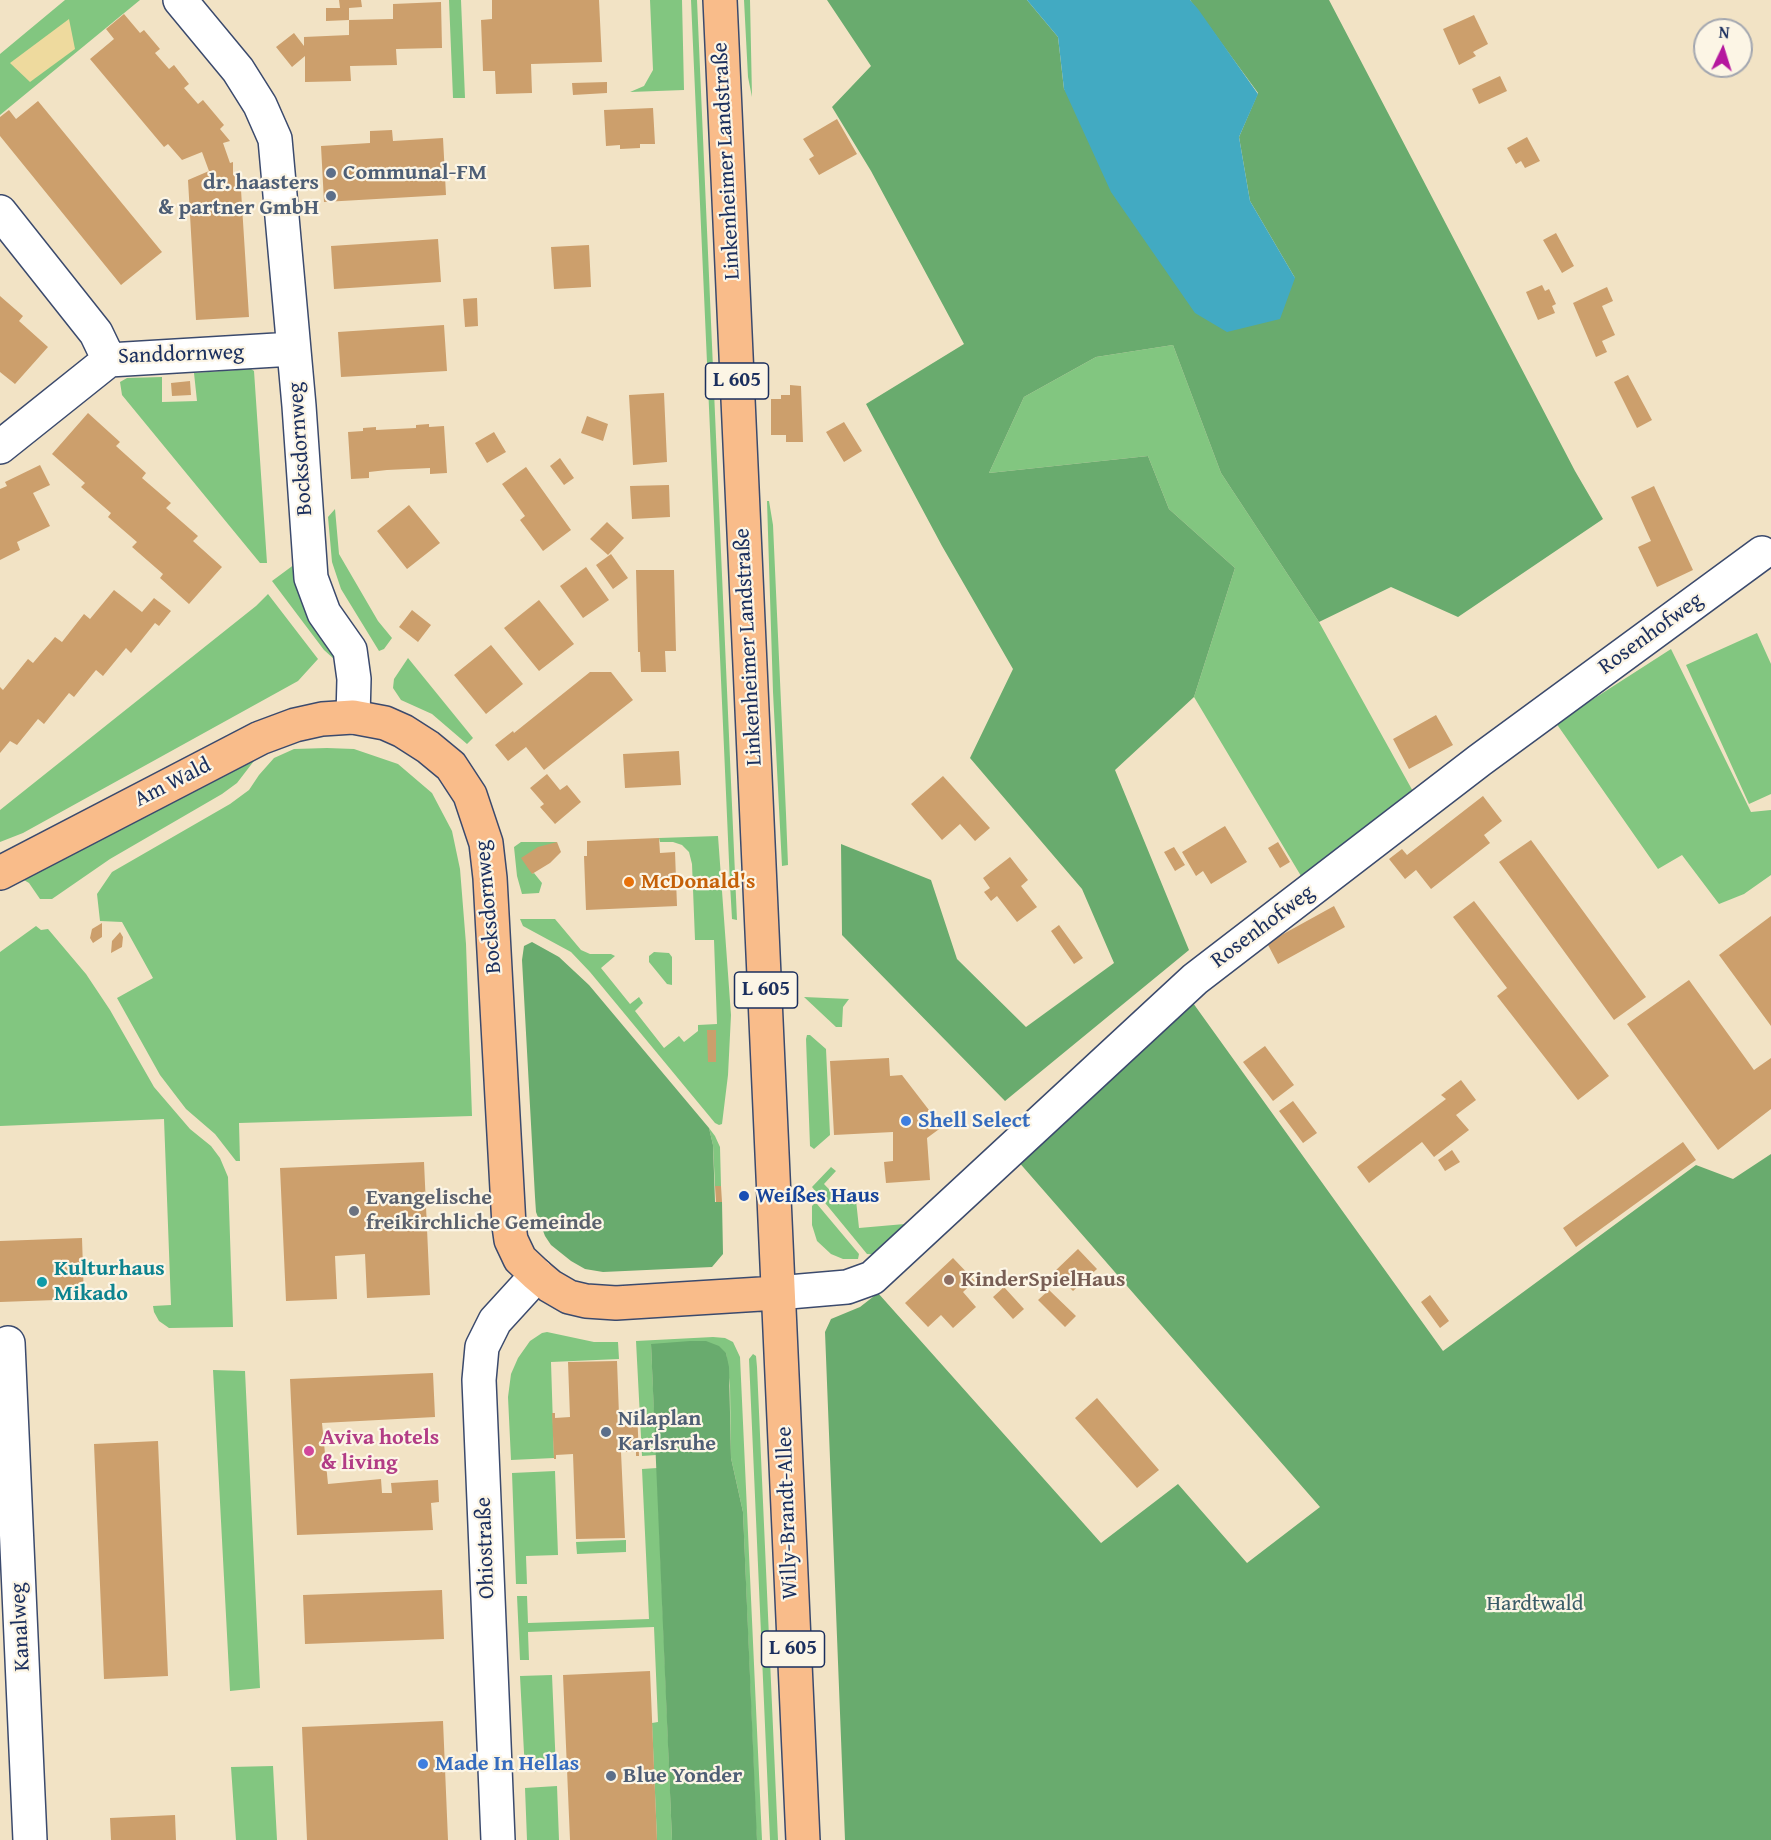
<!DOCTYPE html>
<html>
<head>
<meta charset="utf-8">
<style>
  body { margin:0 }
  #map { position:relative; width:1771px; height:1840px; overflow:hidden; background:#f2e3c5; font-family:"Gentium Book Plus",serif }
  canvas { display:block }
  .north { position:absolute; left:1693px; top:18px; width:60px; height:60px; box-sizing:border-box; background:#fcf5e5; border:2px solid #a2a6af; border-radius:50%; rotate:4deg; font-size:16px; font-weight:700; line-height:24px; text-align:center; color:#1b2f5e }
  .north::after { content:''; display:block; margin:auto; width:21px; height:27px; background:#b5179e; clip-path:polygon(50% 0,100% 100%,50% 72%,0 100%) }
</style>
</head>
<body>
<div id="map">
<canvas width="1771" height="1840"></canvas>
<div class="north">N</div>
</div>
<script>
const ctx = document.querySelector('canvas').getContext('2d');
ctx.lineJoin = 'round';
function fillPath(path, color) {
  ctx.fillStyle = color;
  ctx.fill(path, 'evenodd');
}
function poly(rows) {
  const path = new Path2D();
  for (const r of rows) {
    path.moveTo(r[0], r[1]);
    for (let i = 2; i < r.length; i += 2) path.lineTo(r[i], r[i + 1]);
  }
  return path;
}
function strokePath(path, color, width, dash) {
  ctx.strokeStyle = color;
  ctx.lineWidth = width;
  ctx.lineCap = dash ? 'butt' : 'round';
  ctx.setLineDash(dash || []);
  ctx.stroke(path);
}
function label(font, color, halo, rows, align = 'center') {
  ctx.font = font + ' "Gentium Book Plus",serif';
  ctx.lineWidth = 4.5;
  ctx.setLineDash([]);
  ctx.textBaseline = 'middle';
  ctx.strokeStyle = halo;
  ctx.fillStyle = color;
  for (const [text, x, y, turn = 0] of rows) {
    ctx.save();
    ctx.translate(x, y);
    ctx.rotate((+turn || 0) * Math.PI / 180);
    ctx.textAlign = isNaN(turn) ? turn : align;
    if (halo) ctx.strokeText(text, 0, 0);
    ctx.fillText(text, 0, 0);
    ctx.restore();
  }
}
fillPath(poly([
  [65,0,140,0,0,115,0,54],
  [449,0,461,0,465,98,453,98],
  [650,0,682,0,684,90,630,92,644,86,653,70],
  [691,0,697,0,737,920,732,919,730,884],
  [744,0,750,0,752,97,748,77],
  [1173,345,1221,473,1319,622,1415,795,1304,881,1194,697,1235,568,1169,509,1148,456,989,473,1024,397,1096,357],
  [251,369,254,371,267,563,260,563,122,395,120,382,127,378,162,377,162,402,197,401,194,373],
  [767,501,769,501,773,525,786,814,788,865,782,866,773,692],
  [335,509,339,554,378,621,392,638,384,649,379,651,341,589,332,562,328,517],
  [295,564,337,656,334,659,324,650,272,581],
  [268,594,318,659,298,681,23,833,0,842,0,810,256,606],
  [1757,633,1771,664,1771,794,1749,804,1686,665],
  [1671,649,1751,812,1771,810,1771,875,1744,894,1719,904,1682,855,1658,869,1556,723],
  [408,658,473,738,467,744,432,714,401,700,393,688,394,679],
  [327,748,354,749,398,764,432,793,452,831,460,869,466,944,472,1116,239,1123,240,1161,236,1161,215,1134,186,1109,160,1075,117,998,153,978,122,922,100,921,97,894,112,872,230,804,249,790,259,775,274,758,294,749],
  [257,757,237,783,222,794,110,859,52,899,40,899,29,883,24,880,30,874],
  [718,836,731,1015,728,1075,722,1124,719,1125,715,1123,590,972,571,952,523,926,520,919,555,919,581,950,590,954,611,954,615,956,601,968,630,1004,639,997,643,1003,635,1011,664,1048,679,1036,684,1042,698,1031,698,1025,717,1024,714,940,695,940,692,864,689,852,682,845,673,842,660,842,659,838],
  [521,842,557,842,532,874,534,873,542,883,539,893,522,894,517,876,514,847],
  [36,926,41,930,48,929,86,974,110,1010,154,1087,190,1129,211,1146,220,1158,228,1177,233,1327,169,1328,159,1321,154,1312,153,1306,171,1305,164,1119,0,1126,0,952],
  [654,952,669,953,672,957,672,985,667,984,649,962,649,956],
  [804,997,849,999,843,1007,842,1027,836,1027],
  [807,1035,810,1035,826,1049,830,1135,814,1149,810,1146,806,1039],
  [709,1128,715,1136,720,1147,721,1186,715,1186,713,1145],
  [831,1167,836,1171,824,1184,842,1203,855,1191,859,1228,916,1223,882,1255,867,1254,812,1187],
  [814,1204,817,1204,859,1254,858,1259,843,1259,831,1254,817,1241,812,1225,812,1206],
  [547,1332,594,1342,618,1342,619,1359,551,1362,554,1458,511,1460,508,1397,511,1374,518,1358,530,1341,542,1333],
  [713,1337,725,1338,733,1342,740,1357,762,1840,757,1840,756,1828,743,1512,731,1458,730,1386,726,1353,651,1344,656,1455,642,1456,636,1341],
  [753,1354,756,1356,757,1367,778,1840,770,1840,749,1359],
  [213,1370,245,1371,260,1688,230,1691],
  [657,1468,672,1840,657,1840,652,1723,658,1722,654,1627,528,1632,529,1660,520,1660,517,1596,527,1596,528,1623,649,1619,642,1469],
  [555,1471,558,1555,526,1556,527,1584,516,1584,512,1473],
  [626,1540,626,1552,577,1554,576,1542],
  [552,1675,556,1770,525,1772,520,1676],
  [273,1766,277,1840,236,1840,231,1767],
  [557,1786,559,1840,527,1840,525,1788]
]), '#82c680');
fillPath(poly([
  [827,0,1027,0,1058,37,1064,89,1295,278,1250,201,1239,137,1258,93,1190,0,1329,0,1575,471,1603,519,1458,617,1391,587,1319,622,1221,473,1173,345,1096,357,1024,397,989,473,1148,456,1169,509,1235,568,1194,697,1115,770,1189,950,1005,1101,842,935,841,844,931,880,957,959,1026,1027,1114,963,1082,889,970,758,1013,669,942,546,866,404,964,344,871,171,832,107,871,66],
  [532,942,559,957,589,985,709,1128,713,1145,715,1202,722,1202,723,1254,712,1267,603,1272,585,1269,571,1261,551,1245,545,1236,536,1212,535,1197,522,960,524,946],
  [1188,996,1443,1351,1696,1165,1733,1179,1771,1154,1771,1840,845,1840,825,1332,831,1319,860,1307,878,1293,1101,1543,1178,1484,1247,1563,1320,1507,1017,1160],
  [690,1341,706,1341,719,1346,726,1353,729,1367,731,1458,743,1512,757,1840,672,1840,651,1344]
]), '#69ab6e');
fillPath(poly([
  [69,19,75,49,30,82,10,63]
]), '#eeda9e');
fillPath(poly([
  [1027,0,1190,0,1198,9,1258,94,1239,137,1250,201,1295,278,1280,319,1227,332,1195,313,1111,192,1064,89,1058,37]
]), '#42aac2');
fillPath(poly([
  [339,0,361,0,362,7,349,8,349,20,393,19,393,4,441,2,442,48,396,49,397,65,350,66,351,81,305,82,305,56,292,67,276,47,294,33,304,46,304,37,349,35,349,20,326,21,326,8,340,8],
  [492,0,599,0,602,62,531,64,532,93,496,94,495,71,483,71,481,20,492,19],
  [124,14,140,33,144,30,160,49,155,53,169,69,174,65,189,84,184,88,198,104,203,100,224,125,220,129,230,141,223,143,230,163,233,162,233,175,240,174,249,317,196,320,188,180,209,171,202,152,182,160,168,144,164,147,90,59,114,39,106,29],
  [1474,15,1488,44,1473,52,1476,56,1459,65,1443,29],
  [1500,76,1507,91,1479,104,1472,89],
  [607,82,607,93,573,95,572,83],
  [38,101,162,252,121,285,0,136,0,117,9,110,16,119],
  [653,108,655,144,640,144,640,148,620,149,620,145,606,146,604,110],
  [837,119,857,154,819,175,809,159,814,156,803,139],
  [392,130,393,141,443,138,446,195,324,202,321,146,370,143,370,131],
  [1527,137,1540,161,1525,168,1521,161,1516,164,1507,148],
  [1556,233,1574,266,1562,273,1543,240],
  [438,239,441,282,334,289,331,246],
  [589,245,591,287,554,289,551,247],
  [1542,285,1545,291,1549,289,1556,304,1552,306,1555,313,1538,320,1526,292],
  [1607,287,1613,301,1602,306,1615,335,1602,341,1607,352,1596,357,1573,303],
  [0,296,23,316,19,321,48,347,15,384,0,372],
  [477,298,478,326,465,327,463,299],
  [444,325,447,371,341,377,338,332],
  [1628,375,1652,420,1637,428,1614,382],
  [190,381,191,395,172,396,171,383],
  [790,385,801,386,803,442,786,442,786,435,771,435,771,399,781,399,781,395,790,395],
  [664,393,667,462,633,465,629,395],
  [88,413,120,442,116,446,146,473,142,478,171,503,166,508,198,536,193,541,222,567,189,604,160,578,163,574,132,547,137,542,108,517,111,513,81,487,85,483,52,454],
  [587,416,608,424,603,441,581,433],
  [844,422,862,451,844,462,826,432],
  [429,424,429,427,444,426,447,473,430,474,430,468,387,470,369,472,369,478,351,479,348,432,363,431,363,428,376,427,376,430,416,428,416,425],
  [494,432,506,452,487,463,475,443],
  [560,458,574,478,564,485,550,466],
  [40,465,50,485,33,493,50,526,17,542,20,550,0,560,0,489,7,486,5,482],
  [526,467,571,530,543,551,520,520,525,516,502,484],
  [669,485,670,517,632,519,630,486],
  [1654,486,1693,570,1657,587,1638,547,1651,541,1631,497],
  [409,505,440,543,407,569,377,531],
  [607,522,624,538,608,555,590,539],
  [611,554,628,578,613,589,596,565],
  [586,567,609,600,583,618,560,586],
  [636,570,674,570,676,651,665,651,666,672,641,672,640,652,638,652],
  [114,590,142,612,154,598,171,611,159,626,155,623,131,653,126,648,103,676,96,670,74,697,69,693,44,724,38,719,17,745,10,741,0,753,0,687,3,690,28,659,33,663,55,637,62,642,84,614,90,619],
  [539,600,574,644,539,671,504,628],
  [412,610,431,625,418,642,399,627],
  [491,645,523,684,486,714,454,675],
  [590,672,611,672,633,700,544,770,526,747,508,761,495,745,513,731,514,733],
  [1436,715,1453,745,1409,769,1393,739],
  [679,751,681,785,625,788,623,754],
  [547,774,560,790,567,785,581,802,555,824,540,807,544,804,530,788],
  [943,776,990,828,975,841,960,824,942,840,911,804],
  [1483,796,1502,821,1484,835,1490,843,1431,889,1416,870,1405,879,1389,859,1402,849,1407,855],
  [1225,826,1247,862,1211,884,1203,871,1196,876,1182,852],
  [659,838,660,853,675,852,677,906,586,910,584,856,587,856,587,841],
  [1531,840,1646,997,1614,1020,1499,862],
  [557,842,561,852,550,863,532,874,521,858,538,847],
  [1278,842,1290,862,1280,868,1268,848],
  [1174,847,1185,865,1175,871,1164,852],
  [1010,857,1028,880,1021,886,1037,907,1017,922,997,896,991,901,984,892,990,888,983,878],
  [1474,901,1609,1076,1578,1100,1497,996,1507,988,1453,917],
  [1334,906,1345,927,1278,964,1267,943],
  [1771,916,1771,1026,1719,955],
  [102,923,102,937,93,943,90,938,92,929],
  [1059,925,1083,958,1074,964,1051,931],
  [120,932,123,937,122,947,111,953,112,941],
  [1689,980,1754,1070,1771,1058,1771,1109,1718,1150,1627,1024],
  [707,1030,716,1030,716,1062,708,1062],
  [1265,1046,1294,1085,1273,1101,1243,1062],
  [889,1058,890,1076,902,1075,942,1127,927,1138,930,1180,886,1183,884,1162,893,1161,893,1132,834,1135,830,1061],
  [1461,1080,1476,1100,1456,1115,1469,1130,1434,1157,1422,1142,1369,1183,1357,1167,1446,1099,1441,1095],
  [1293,1101,1317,1133,1303,1143,1279,1111],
  [1683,1142,1696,1160,1576,1247,1563,1228],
  [1452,1150,1460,1162,1445,1171,1438,1160],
  [424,1162,430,1295,367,1298,365,1254,335,1256,337,1299,286,1301,280,1168],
  [715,1186,721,1186,722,1202,716,1202],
  [82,1238,84,1299,0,1302,0,1241],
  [1078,1249,1097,1269,1073,1291,1054,1272],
  [953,1258,975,1281,963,1292,976,1307,953,1328,941,1315,928,1327,905,1303],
  [1004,1287,1024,1309,1013,1319,993,1297],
  [1049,1290,1076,1316,1065,1327,1038,1300],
  [1430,1295,1449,1321,1440,1328,1421,1302],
  [617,1361,619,1415,635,1415,634,1410,637,1410,639,1456,636,1456,636,1452,621,1452,625,1538,576,1539,573,1454,556,1455,556,1459,554,1459,552,1413,555,1413,555,1418,570,1417,568,1362],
  [433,1373,435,1417,322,1423,328,1484,381,1479,382,1493,392,1493,391,1483,438,1480,439,1502,431,1503,433,1530,297,1535,290,1379],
  [1097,1398,1159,1470,1137,1488,1075,1418],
  [158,1441,168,1676,104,1679,94,1444],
  [442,1590,444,1639,305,1644,303,1595],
  [650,1671,657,1840,570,1840,563,1675],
  [443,1721,448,1840,307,1840,302,1727],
  [175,1815,176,1840,111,1840,110,1818]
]), '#cc9f6c');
const minor = poly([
  [180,0,238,70,260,105,275,139,299,406,311,578,324,613,350,650,354,679,353,717],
  [0,212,96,333,109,360],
  [109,360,293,349],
  [0,447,109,360],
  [777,1293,847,1287,872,1278,1195,979,1480,760,1762,553],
  [8,1343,30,1840],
  [498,1840,479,1380,482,1347,495,1321,537,1275]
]);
const major = poly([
  [720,0,803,1840],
  [0,873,260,738,295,725,322,719,353,717,385,723,403,731,428,747,451,766,470,795,486,843,490,878,509,1226,511,1240,520,1259,537,1275,550,1286,569,1297,586,1301,616,1303,777,1293]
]);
strokePath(minor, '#3b4a6d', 36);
strokePath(major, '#3b4a6d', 36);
strokePath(minor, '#fff', 33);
strokePath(major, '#f9bc8a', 33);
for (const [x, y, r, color] of [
  [331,173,6,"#5c6f8a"],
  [331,196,6,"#5c6f8a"],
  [629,882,6,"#e8710a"],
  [906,1121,6,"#3f7fe0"],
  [744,1196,6,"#1a4fb4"],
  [354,1211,6,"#6b7280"],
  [949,1280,6,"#8d6e63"],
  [42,1282,6,"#0f9aa8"],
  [606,1432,6,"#5c6f8a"],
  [309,1451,6,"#d1479c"],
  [423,1764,6,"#3f7fe0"],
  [611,1776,6,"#5c6f8a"]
]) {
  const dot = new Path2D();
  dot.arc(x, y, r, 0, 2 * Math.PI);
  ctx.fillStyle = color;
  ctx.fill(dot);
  strokePath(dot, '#fcf5e5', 2);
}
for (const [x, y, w] of [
  [737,381,63],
  [766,990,63],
  [793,1649,63]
]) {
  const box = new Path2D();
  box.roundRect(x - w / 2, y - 18, w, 36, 4.5);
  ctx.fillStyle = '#fcf5e5';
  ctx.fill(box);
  strokePath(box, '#1b2f5e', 1.5);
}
label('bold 21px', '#1b2f5e', null, [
  ["L 605",737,381],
  ["L 605",766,990],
  ["L 605",793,1649]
]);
label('22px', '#1b2f5e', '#fcf5e5', [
  ["Linkenheimer Landstraße",727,161,-93],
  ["Sanddornweg",181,355,-2],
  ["Bocksdornweg",301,449,-94],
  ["Rosenhofweg",1651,634,-36],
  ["Linkenheimer Landstraße",749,647,-93],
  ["Am Wald",173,783,-27],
  ["Bocksdornweg",489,907,-95],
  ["Rosenhofweg",1263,927,-37],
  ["Willy-Brandt-Allee",788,1513,-92],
  ["Ohiostraße",486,1548,-92],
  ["Kanalweg",21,1627,-93]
]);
label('bold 22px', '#4e5e75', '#fcf5e5', [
  ["Communal-FM",343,173],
  ["dr. haasters",319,183,"right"],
  ["& partner GmbH",319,208,"right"],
  ["Nilaplan",618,1419],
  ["Karlsruhe",618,1444],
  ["Blue Yonder",623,1776]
], 'left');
label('bold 22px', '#c56008', '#fcf5e5', [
  ["McDonald's",641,882]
], 'left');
label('bold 22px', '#366cbe', '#fcf5e5', [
  ["Shell Select",918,1121],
  ["Made In Hellas",435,1764]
], 'left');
label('bold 22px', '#164399', '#fcf5e5', [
  ["Weißes Haus",756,1196]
], 'left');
label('bold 22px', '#5b616d', '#fcf5e5', [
  ["Evangelische",366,1198],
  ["freikirchliche Gemeinde",366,1223]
], 'left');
label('bold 22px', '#0d838f', '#fcf5e5', [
  ["Kulturhaus",54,1269],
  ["Mikado",54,1294]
], 'left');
label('bold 22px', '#785e54', '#fcf5e5', [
  ["KinderSpielHaus",961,1280]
], 'left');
label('bold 22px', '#b23c85', '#fcf5e5', [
  ["Aviva hotels",321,1438],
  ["& living",321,1463]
], 'left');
label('22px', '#3a5c68', '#fcf5e5', [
  ["Hardtwald",1535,1604]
]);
</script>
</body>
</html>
